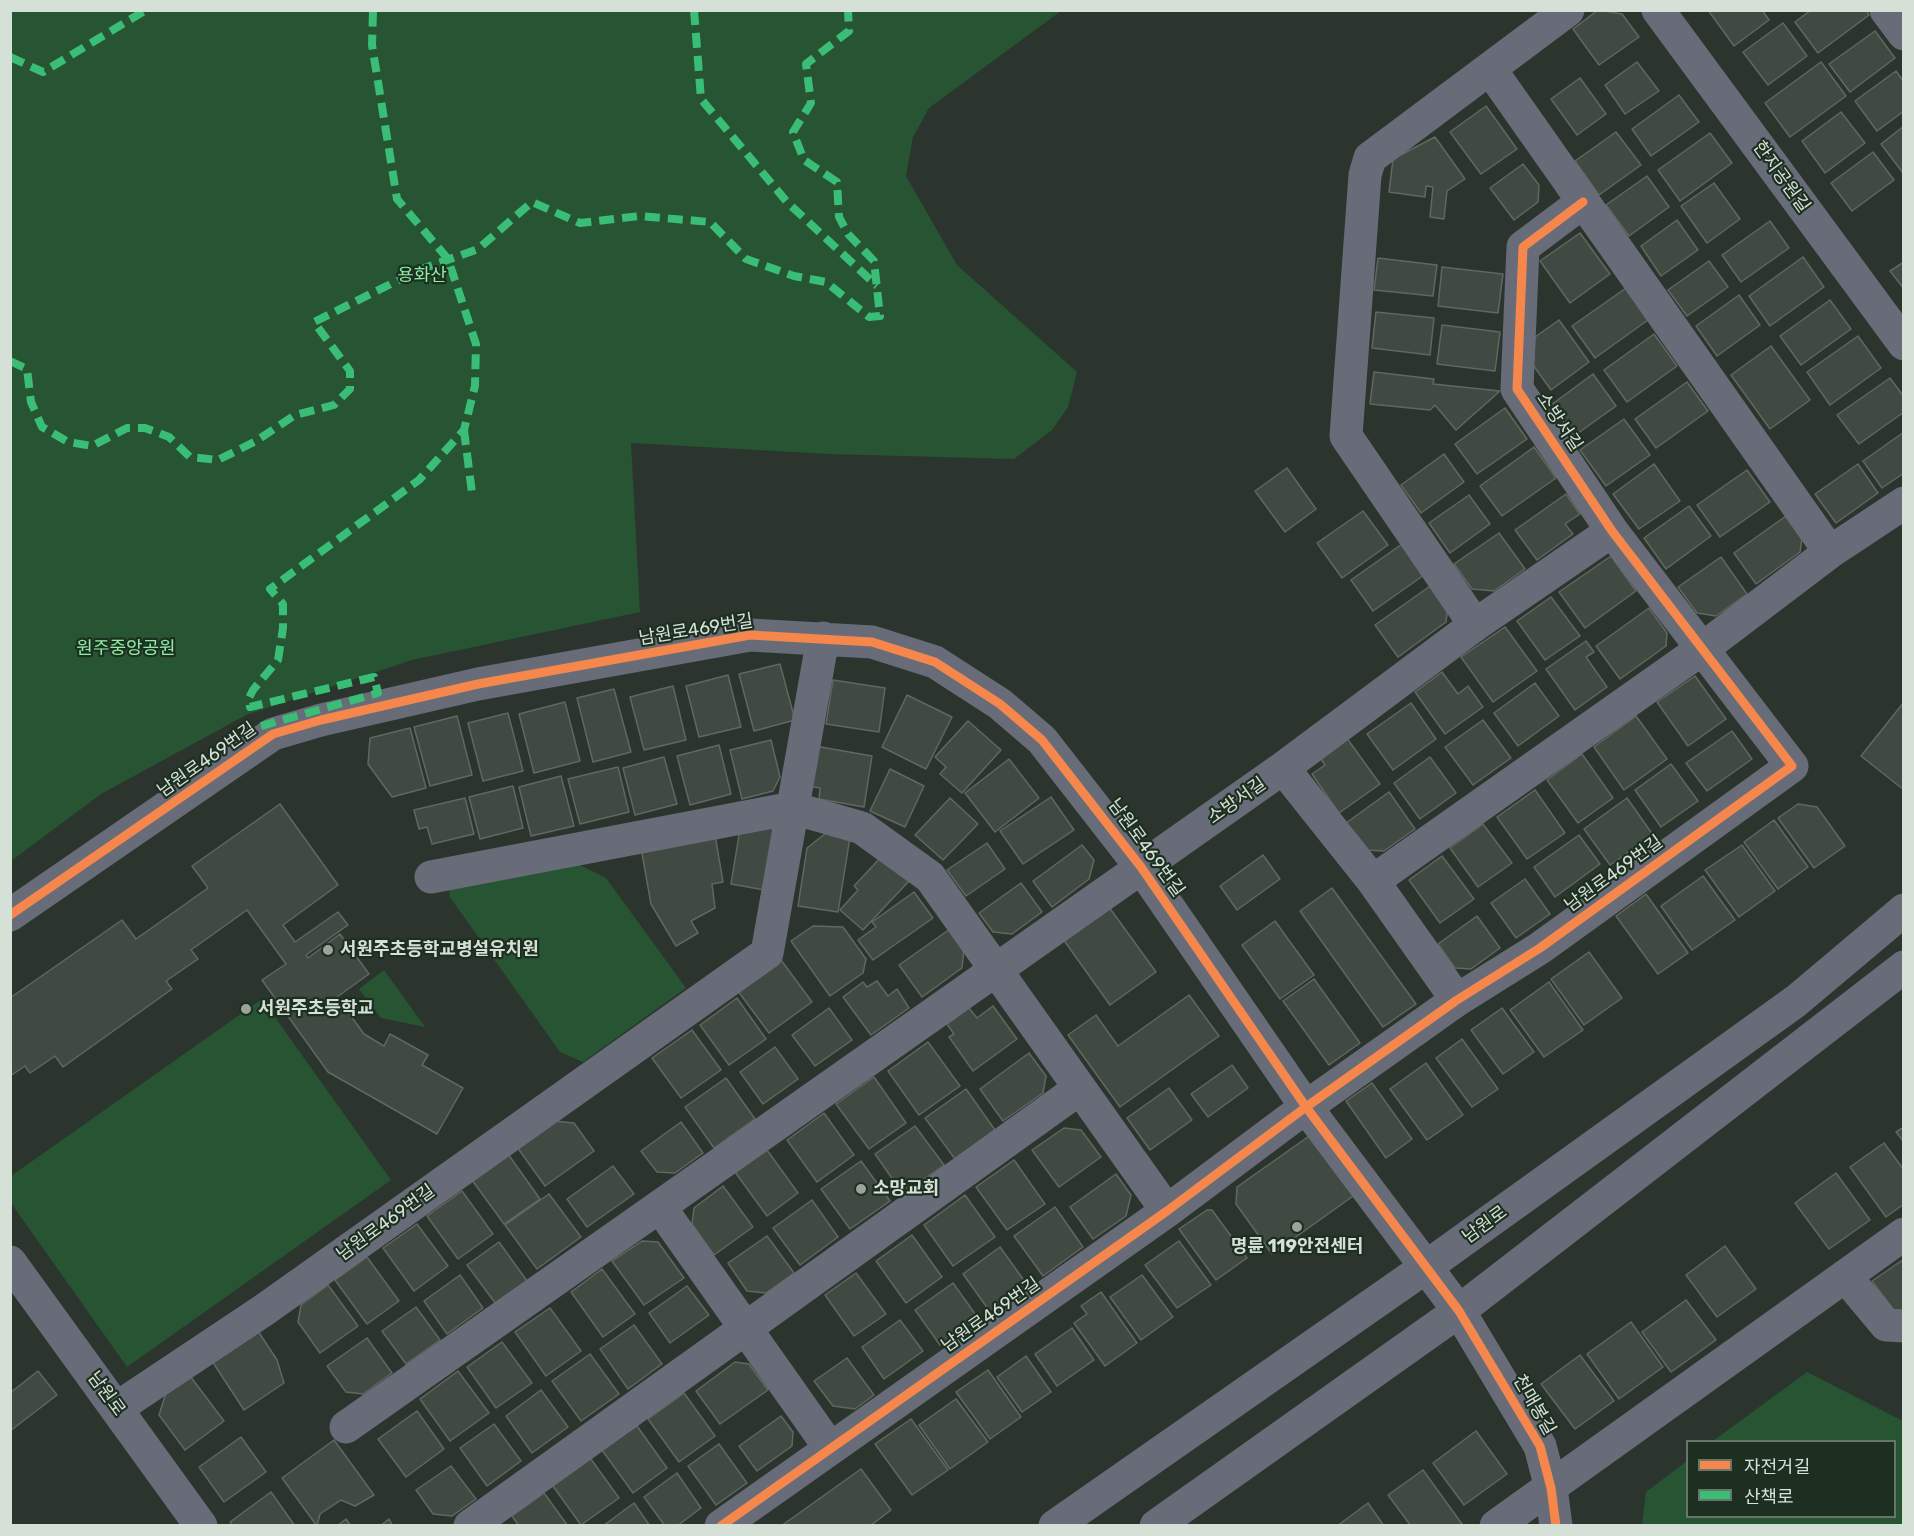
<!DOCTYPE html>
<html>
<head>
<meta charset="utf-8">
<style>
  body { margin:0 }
  #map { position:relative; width:1914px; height:1536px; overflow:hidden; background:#2b352d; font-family:Rubik,"Noto Sans KR",sans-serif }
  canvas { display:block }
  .frame { position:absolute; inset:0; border:12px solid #d5e0d7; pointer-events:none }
  .legend { position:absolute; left:1686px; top:1440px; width:210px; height:78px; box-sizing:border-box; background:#1d2f20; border:2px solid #677669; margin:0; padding:8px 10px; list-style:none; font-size:18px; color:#d5e0d7 }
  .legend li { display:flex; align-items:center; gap:12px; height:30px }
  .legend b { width:30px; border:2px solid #677669 }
</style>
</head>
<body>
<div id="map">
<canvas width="1914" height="1536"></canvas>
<div class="frame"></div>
<ul class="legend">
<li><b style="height:8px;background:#f5874c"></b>자전거길</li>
<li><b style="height:8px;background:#3abd76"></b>산책로</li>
</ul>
</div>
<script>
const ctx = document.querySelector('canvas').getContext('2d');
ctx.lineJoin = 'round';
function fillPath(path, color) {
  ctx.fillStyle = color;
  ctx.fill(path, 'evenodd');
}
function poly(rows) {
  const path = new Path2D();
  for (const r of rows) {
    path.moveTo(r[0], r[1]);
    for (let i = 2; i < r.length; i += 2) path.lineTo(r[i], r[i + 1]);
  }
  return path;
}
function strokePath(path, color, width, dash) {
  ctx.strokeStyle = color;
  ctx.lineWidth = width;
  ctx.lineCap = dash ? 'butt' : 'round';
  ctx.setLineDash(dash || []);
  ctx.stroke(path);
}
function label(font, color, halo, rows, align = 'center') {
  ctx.font = font + ' Rubik,"Noto Sans KR",sans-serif';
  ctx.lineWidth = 4.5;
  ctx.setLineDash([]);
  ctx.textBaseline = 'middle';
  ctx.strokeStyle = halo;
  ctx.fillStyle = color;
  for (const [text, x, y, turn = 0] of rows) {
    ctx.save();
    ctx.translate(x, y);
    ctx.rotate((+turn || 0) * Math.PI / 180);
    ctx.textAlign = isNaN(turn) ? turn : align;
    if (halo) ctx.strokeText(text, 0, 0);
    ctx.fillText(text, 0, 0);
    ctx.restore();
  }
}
fillPath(poly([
  [11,10,1061,11,929,108,913,137,906,176,957,265,1077,372,1068,407,1052,430,1014,459,828,454,631,443,640,612,412,660,246,715,101,794,11,861],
  [578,864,606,878,686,988,583,1062,560,1052,449,896,450,885],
  [384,970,425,1027,381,1018,359,989],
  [262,999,391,1180,127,1367,11,1203,11,1176],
  [1807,1372,1903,1421,1903,1525,1642,1525,1646,1492,1687,1461,1688,1516,1894,1516,1894,1442,1713,1441]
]), '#275432');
const building = poly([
  [1598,10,1622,14,1639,37,1599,65,1573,29,1598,10],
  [1708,10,1762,10,1769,20,1734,46,1708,10],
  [1811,10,1866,10,1869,15,1818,53,1795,22,1811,10],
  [1783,23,1807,56,1768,85,1743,52,1783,23],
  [1875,31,1895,58,1850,92,1829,64,1875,31],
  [1637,62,1659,91,1625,114,1605,85,1637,62],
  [1821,62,1846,96,1790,137,1765,103,1821,62],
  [1896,71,1904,82,1904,111,1877,131,1855,101,1896,71],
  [1580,78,1606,114,1577,135,1551,99,1580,78],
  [1679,95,1699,122,1651,156,1632,129,1679,95],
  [1486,106,1517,149,1481,174,1450,132,1486,106],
  [1841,112,1865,143,1825,173,1802,141,1841,112],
  [1904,126,1904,172,1903,173,1881,144,1904,126],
  [1616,132,1641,165,1599,195,1575,161,1616,132],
  [1710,133,1732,163,1680,201,1658,170,1710,133],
  [1435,137,1465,179,1447,191,1444,219,1430,217,1433,187,1426,186,1425,197,1389,192,1393,159,1435,137],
  [1873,152,1894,180,1852,211,1831,183,1873,152],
  [1523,164,1539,185,1538,202,1514,220,1490,188,1523,164],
  [1647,176,1669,207,1629,236,1606,205,1647,176],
  [1714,183,1740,219,1707,243,1681,206,1714,183],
  [1677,220,1698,250,1661,276,1641,246,1677,220],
  [1770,221,1789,248,1741,282,1722,255,1770,221],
  [1580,233,1610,274,1570,303,1540,261,1580,233],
  [1803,257,1824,287,1770,326,1749,296,1803,257],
  [1378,258,1437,265,1433,296,1374,290,1378,258],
  [1709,261,1728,287,1687,316,1668,290,1709,261],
  [1904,262,1904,289,1890,271,1904,262],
  [1442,267,1503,274,1498,313,1438,306,1442,267],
  [1626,288,1648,320,1595,358,1572,326,1626,288],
  [1739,295,1760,325,1717,356,1696,326,1739,295],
  [1830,300,1851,329,1801,365,1780,336,1830,300],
  [1376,312,1434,318,1430,355,1372,348,1376,312],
  [1559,320,1589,362,1551,390,1533,365,1535,337,1559,320],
  [1442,325,1500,332,1495,371,1437,364,1442,325],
  [1654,334,1677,366,1627,402,1604,370,1654,334],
  [1858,336,1881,368,1830,405,1807,372,1858,336],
  [1771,346,1810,400,1770,429,1731,375,1771,346],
  [1374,372,1434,379,1433,384,1500,391,1456,430,1435,405,1430,410,1370,404,1374,372],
  [1593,374,1616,406,1574,436,1551,405,1593,374],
  [1890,378,1904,397,1904,412,1859,444,1837,415,1890,378],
  [1687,382,1708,411,1656,448,1635,419,1687,382],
  [1505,408,1527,439,1477,474,1455,444,1505,408],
  [1624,419,1650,455,1606,486,1580,450,1624,419],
  [1904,432,1904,473,1882,488,1863,461,1904,432],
  [1534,447,1556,478,1502,516,1480,486,1534,447],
  [1444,454,1464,482,1421,513,1401,485,1444,454],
  [1654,464,1680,501,1639,529,1613,494,1654,464],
  [1858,464,1878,493,1836,523,1815,494,1858,464],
  [1287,468,1316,509,1285,532,1255,491,1287,468],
  [1747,470,1770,502,1720,537,1697,505,1747,470],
  [1566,494,1580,514,1565,524,1573,534,1537,560,1515,530,1566,494],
  [1469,495,1490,524,1450,553,1429,523,1469,495],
  [1689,506,1711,536,1666,569,1644,538,1689,506],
  [1363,511,1388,545,1342,578,1317,543,1363,511],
  [1786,516,1802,538,1800,552,1756,584,1734,553,1786,516],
  [1499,533,1525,569,1494,591,1472,589,1454,564,1499,533],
  [1402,544,1424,575,1373,611,1351,580,1402,544],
  [1611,556,1636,591,1585,628,1559,592,1611,556],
  [1721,557,1747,594,1716,616,1697,613,1678,587,1721,557],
  [1433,584,1448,605,1446,622,1398,657,1375,625,1433,584],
  [1551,597,1580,636,1545,660,1517,621,1551,597],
  [1649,608,1667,633,1666,646,1620,679,1596,646,1649,608],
  [1505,627,1537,671,1493,702,1461,657,1505,627],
  [1586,641,1594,652,1586,657,1607,687,1575,710,1546,669,1586,641],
  [780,664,795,720,754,731,739,674,780,664],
  [1442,672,1458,694,1468,686,1483,707,1445,734,1415,692,1442,672],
  [728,675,741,727,699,737,686,686,728,675],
  [1695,676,1726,719,1688,746,1657,702,1695,676],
  [833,680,885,688,879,732,826,724,833,680],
  [1535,683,1559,716,1518,746,1494,713,1535,683],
  [673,686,686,740,644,750,630,697,673,686],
  [614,689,631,752,593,762,577,698,614,689],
  [907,695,952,717,926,769,882,747,907,695],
  [565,702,580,761,534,773,519,714,565,702],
  [1904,702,1904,790,1861,756,1904,702],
  [1411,703,1436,739,1393,770,1367,734,1411,703],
  [508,713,523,771,483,781,468,723,508,713],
  [457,716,472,775,430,786,414,727,457,716],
  [1636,716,1667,759,1624,790,1594,747,1636,716],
  [1483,720,1511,758,1473,785,1445,747,1483,720],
  [968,721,1001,750,962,793,940,774,946,767,935,757,968,721],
  [410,728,426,788,392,797,368,764,370,738,410,728],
  [1732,731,1752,759,1707,791,1686,763,1732,731],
  [1346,737,1380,784,1339,813,1312,774,1325,765,1319,756,1346,737],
  [771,740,780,777,773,791,742,799,730,750,771,740],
  [719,745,731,794,690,805,677,756,719,745],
  [815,746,872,756,864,807,819,799,820,788,808,786,815,746],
  [1582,754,1613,798,1578,823,1547,780,1582,754],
  [664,757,677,804,635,815,623,768,664,757],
  [1430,757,1456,793,1420,819,1394,783,1430,757],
  [1009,759,1039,798,995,832,965,793,1009,759],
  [1671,764,1698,801,1661,827,1635,790,1671,764],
  [618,767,629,812,580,824,568,779,618,767],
  [890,769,924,786,905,827,870,811,890,769],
  [561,776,574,826,531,836,519,787,561,776],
  [513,786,523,828,480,839,469,797,513,786],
  [1535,790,1565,833,1527,859,1497,817,1535,790],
  [1389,792,1415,829,1384,851,1366,850,1346,823,1389,792],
  [1051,797,1074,830,1023,864,1000,831,1051,797],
  [465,798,474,834,432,844,427,827,419,829,414,810,465,798],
  [950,798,978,824,943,860,915,835,950,798],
  [1627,798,1653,835,1610,865,1584,829,1627,798],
  [280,804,338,885,283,925,295,942,338,912,348,925,306,955,308,958,340,934,369,974,337,997,364,1034,384,1046,390,1034,428,1055,422,1065,463,1088,437,1134,328,1072,262,980,286,964,247,910,191,950,198,959,166,981,172,989,63,1067,55,1056,30,1073,25,1066,10,1076,10,998,122,920,136,939,208,888,192,866,280,804],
  [1798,804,1817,807,1845,846,1814,868,1778,818,1798,804],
  [1774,820,1808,867,1778,889,1744,842,1774,820],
  [741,823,786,831,776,892,731,884,741,823],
  [1483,824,1512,863,1478,887,1450,848,1483,824],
  [826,833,850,837,838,912,798,906,807,848,826,833],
  [715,835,723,882,712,884,715,908,691,921,698,933,676,946,651,904,641,848,715,835],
  [1579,835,1600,864,1555,897,1534,867,1579,835],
  [987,843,1005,869,966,896,947,870,987,843],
  [1082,845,1094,860,1089,879,1052,907,1033,881,1082,845],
  [1742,845,1775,891,1739,917,1705,870,1742,845],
  [883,855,910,880,863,930,840,910,858,890,854,886,883,855],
  [1263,855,1280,879,1237,910,1220,886,1263,855],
  [1442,856,1474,899,1440,923,1409,880,1442,856],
  [1703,876,1735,920,1692,950,1661,906,1703,876],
  [1525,879,1550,914,1516,938,1491,903,1525,879],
  [1021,883,1042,912,1012,934,993,932,979,913,1021,883],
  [1332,888,1416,1004,1383,1027,1300,911,1332,888],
  [914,892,933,918,873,960,858,940,876,927,872,922,914,892],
  [1646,894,1688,953,1658,974,1616,916,1646,894],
  [1109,907,1156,972,1110,1005,1063,939,1109,907],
  [1477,916,1500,948,1471,969,1455,968,1438,944,1477,916],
  [1275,921,1314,975,1280,999,1242,945,1275,921],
  [813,926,843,927,866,959,863,973,830,996,791,941,813,926],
  [950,929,964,948,962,968,922,997,899,965,950,929],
  [1589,952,1622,998,1584,1025,1551,979,1589,952],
  [781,960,812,1002,769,1033,738,991,781,960],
  [1314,979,1360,1043,1329,1065,1283,1001,1314,979],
  [877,981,888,996,897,989,909,1008,871,1035,843,997,863,982,867,987,877,981],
  [1549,982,1583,1030,1544,1057,1510,1010,1549,982],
  [1189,995,1219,1036,1120,1107,1068,1035,1096,1015,1118,1046,1189,995],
  [737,998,766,1039,729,1065,700,1025,737,998],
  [993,1006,1017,1039,973,1071,949,1037,954,1034,947,1024,969,1008,977,1018,993,1006],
  [829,1008,852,1040,815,1066,792,1035,829,1008],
  [1502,1008,1534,1052,1503,1074,1471,1030,1502,1008],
  [692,1030,721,1070,681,1098,652,1058,692,1030],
  [1462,1039,1498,1089,1472,1107,1436,1058,1462,1039],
  [928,1042,960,1086,919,1115,888,1071,928,1042],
  [775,1047,798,1079,763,1104,740,1072,775,1047],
  [1029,1053,1046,1076,1043,1093,1003,1121,980,1089,1029,1053],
  [1426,1063,1463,1115,1427,1140,1390,1089,1426,1063],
  [1232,1065,1248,1088,1208,1117,1191,1094,1232,1065],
  [874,1077,906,1123,869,1149,836,1104,874,1077],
  [726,1078,755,1119,714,1148,685,1107,726,1078],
  [1372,1083,1412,1139,1386,1158,1346,1101,1372,1083],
  [1169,1088,1192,1120,1150,1150,1127,1118,1169,1088],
  [966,1089,995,1130,955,1159,925,1118,966,1089],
  [824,1113,854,1155,817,1182,787,1140,824,1113],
  [554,1121,574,1123,594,1151,545,1186,517,1147,554,1121],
  [681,1122,703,1153,675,1173,657,1172,641,1151,681,1122],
  [915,1126,944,1165,903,1194,875,1154,915,1126],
  [1904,1127,1904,1142,1896,1132,1904,1127],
  [1064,1128,1081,1130,1101,1157,1059,1187,1032,1150,1064,1128],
  [1312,1134,1356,1194,1272,1254,1236,1204,1237,1187,1312,1134],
  [1884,1143,1904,1170,1904,1204,1886,1217,1850,1167,1884,1143],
  [767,1150,798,1193,767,1216,735,1172,767,1150],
  [508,1154,540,1199,504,1224,472,1180,508,1154],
  [1014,1160,1045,1204,1007,1230,976,1187,1014,1160],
  [861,1161,890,1201,850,1229,821,1189,861,1161],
  [613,1166,634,1194,587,1227,567,1199,613,1166],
  [1836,1173,1870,1220,1829,1249,1795,1203,1836,1173],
  [1116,1174,1131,1195,1126,1216,1093,1239,1070,1207,1116,1174],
  [723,1186,753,1227,714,1255,692,1224,694,1208,723,1186],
  [462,1191,493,1234,458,1259,427,1216,462,1191],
  [549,1194,581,1237,537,1269,505,1225,549,1194],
  [965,1195,995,1237,953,1266,924,1225,965,1195],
  [812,1200,838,1237,800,1265,773,1228,812,1200],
  [1055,1207,1083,1247,1043,1276,1014,1236,1055,1207],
  [1207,1210,1212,1210,1247,1258,1216,1280,1179,1229,1207,1210],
  [417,1224,448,1266,414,1291,383,1248,417,1224],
  [912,1235,942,1277,906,1303,876,1261,912,1235],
  [767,1236,794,1273,766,1293,747,1291,728,1263,767,1236],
  [642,1241,658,1242,684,1278,644,1305,612,1261,642,1241],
  [1179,1241,1211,1285,1177,1308,1145,1265,1179,1241],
  [499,1242,527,1281,496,1304,467,1265,499,1242],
  [1725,1246,1756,1289,1717,1317,1686,1275,1725,1246],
  [1000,1247,1028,1286,991,1313,963,1274,1000,1247],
  [367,1257,399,1301,367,1324,335,1280,367,1257],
  [1904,1259,1904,1316,1898,1316,1872,1281,1904,1259],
  [602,1269,635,1314,603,1337,571,1292,602,1269],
  [856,1273,886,1314,854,1336,825,1295,856,1273],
  [460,1275,483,1308,447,1334,424,1301,460,1275],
  [1142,1275,1173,1317,1141,1340,1110,1297,1142,1275],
  [953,1283,978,1318,940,1345,915,1310,953,1283],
  [328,1285,358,1326,320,1353,298,1322,301,1305,328,1285],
  [687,1286,709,1315,670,1343,649,1313,687,1286],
  [1101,1292,1137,1343,1105,1366,1074,1323,1087,1314,1081,1306,1101,1292],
  [1686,1300,1716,1340,1671,1372,1642,1332,1686,1300],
  [416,1307,440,1340,406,1364,382,1331,416,1307],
  [550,1308,581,1351,546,1376,515,1332,550,1308],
  [900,1320,923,1351,884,1379,862,1347,900,1320],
  [1631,1322,1663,1367,1619,1399,1587,1354,1631,1322],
  [634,1325,662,1364,628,1389,600,1349,634,1325],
  [1072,1328,1094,1360,1057,1386,1035,1354,1072,1328],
  [258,1331,277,1360,284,1383,244,1410,212,1361,258,1331],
  [367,1338,392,1373,363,1394,346,1392,327,1366,367,1338],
  [502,1342,532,1383,496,1408,467,1367,502,1342],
  [590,1354,619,1394,581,1421,552,1381,590,1354],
  [1580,1355,1614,1401,1575,1429,1541,1384,1580,1355],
  [1026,1356,1051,1392,1022,1412,997,1377,1026,1356],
  [847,1358,874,1395,855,1409,833,1406,814,1381,847,1358],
  [735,1362,749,1364,768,1390,720,1424,696,1391,735,1362],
  [988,1370,1021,1417,990,1439,956,1392,988,1370],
  [38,1371,57,1395,10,1431,10,1393,38,1371],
  [458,1371,489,1413,450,1441,420,1399,458,1371],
  [190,1376,224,1421,185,1450,159,1415,166,1393,190,1376],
  [541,1390,568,1427,532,1453,506,1416,541,1390],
  [684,1393,715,1436,679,1462,648,1419,684,1393],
  [956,1399,988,1442,950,1469,919,1425,956,1399],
  [417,1411,444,1449,406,1477,378,1439,417,1411],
  [781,1416,793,1432,792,1446,757,1471,739,1446,781,1416],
  [911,1419,948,1470,912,1495,875,1444,911,1419],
  [494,1424,521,1461,487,1486,460,1448,494,1424],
  [637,1426,667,1468,633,1493,602,1450,637,1426],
  [1476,1431,1507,1474,1464,1505,1433,1463,1476,1431],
  [241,1437,266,1472,224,1502,199,1467,241,1437],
  [334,1440,374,1495,355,1506,341,1500,320,1514,317,1526,282,1478,334,1440],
  [719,1444,747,1483,716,1505,688,1466,719,1444],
  [588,1455,619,1498,581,1525,550,1482,588,1455],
  [451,1466,476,1499,452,1516,433,1514,416,1490,451,1466],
  [861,1469,891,1510,870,1526,781,1526,861,1469],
  [1423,1470,1462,1524,1460,1526,1411,1526,1388,1495,1423,1470],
  [677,1473,701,1508,677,1526,665,1526,644,1497,677,1473],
  [271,1492,295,1526,232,1526,230,1522,271,1492],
  [544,1493,568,1526,519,1526,512,1516,544,1493],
  [634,1503,650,1526,603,1526,634,1503],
  [1368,1503,1384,1526,1337,1526,1368,1503],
  [346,1519,351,1526,337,1526,346,1519],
  [389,1519,393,1526,380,1526,389,1519]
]);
fillPath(building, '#404942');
strokePath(building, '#5f6861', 1.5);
strokePath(poly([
  [1658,10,1904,344],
  [1886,10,1904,34],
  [1490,69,1830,552],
  [1475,625,1346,436,1365,175,1370,158,1568,10],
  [1283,768,1373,881,1457,1000],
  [431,877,793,808,862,828,930,877,1167,1211],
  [1373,881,1702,649,1830,552,1904,503],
  [10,915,273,734,321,720,478,684,750,635,872,642,935,662,1000,704,1042,740,1141,867,1306,1107,1459,1311,1540,1446,1551,1488,1556,1526],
  [660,1207,830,1448],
  [10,1262,201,1526],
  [1845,1276,1886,1325,1904,1326],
  [117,1408,264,1310,767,953,823,638],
  [346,1427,1283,768,1475,625,1612,531],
  [470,1526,1079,1089],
  [721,1526,1167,1211,1306,1107,1457,1000,1540,948,1792,766,1612,531,1517,389,1523,247,1583,202],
  [1055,1526,1426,1267,1796,1001,1904,910],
  [1156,1526,1459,1311,1904,967],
  [1496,1526,1904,1234]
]), '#686c79', 33);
strokePath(poly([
  [694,10,701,99,787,202,877,286],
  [10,57,43,72,146,10],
  [10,361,27,369,31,402,42,427,68,442,92,446,127,428,145,428,169,437,190,457,218,460,256,441,295,415,334,405,350,389,350,371,314,322,419,270,478,249,532,202,580,223,640,216,710,222,746,259,794,276,826,282,869,317,880,316,874,261,848,234,839,217,837,182,804,160,793,132,811,103,806,64,849,31,848,10],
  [464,430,472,493],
  [250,738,247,730,378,693,374,677,250,707,249,698,253,690,278,660,283,628,283,604,270,589,419,480,464,430,475,386,476,344,448,259,397,199,372,45,373,10]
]), '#3abd76', 8, [15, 8]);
strokePath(poly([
  [10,915,273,734,321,720,478,684,750,635,872,642,935,662,1000,704,1042,740,1141,867,1306,1107,1459,1311,1540,1446,1551,1488,1556,1526],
  [721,1526,1167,1211,1306,1107,1457,1000,1540,948,1792,766,1612,531,1517,389,1523,247,1583,202]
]), '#f5874c', 9);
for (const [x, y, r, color] of [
  [328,950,6,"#9aa49c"],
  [246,1009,6,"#9aa49c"],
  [861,1189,6,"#9aa49c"],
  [1297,1227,6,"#9aa49c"]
]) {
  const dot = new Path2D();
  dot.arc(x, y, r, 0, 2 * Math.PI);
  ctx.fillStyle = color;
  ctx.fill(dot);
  strokePath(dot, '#1d2f20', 2);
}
label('18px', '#d5e0d7', '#1d2f20', [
  ["한지공원길",1781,177,54],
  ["소방서길",1559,422,56],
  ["남원로469번길",696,630,-9],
  ["남원로469번길",207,760,-35],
  ["소방서길",1237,801,-35],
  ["남원로469번길",1146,848,54],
  ["남원로469번길",1614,874,-36],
  ["남원로469번길",386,1223,-36],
  ["남원로",1485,1225,-36],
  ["남원로469번길",991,1315,-35],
  ["남원로",106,1394,54],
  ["천매봉길",1534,1405,60]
]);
label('18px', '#8eeca3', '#1d2f20', [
  ["용화산",422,276],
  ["원주중앙공원",126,649]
]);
label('bold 18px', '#d5e0d7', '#1d2f20', [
  ["서원주초등학교병설유치원",340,950],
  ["서원주초등학교",258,1009],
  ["소망교회",873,1189],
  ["명륜 119안전센터",1297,1247,"center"]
], 'left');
</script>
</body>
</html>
